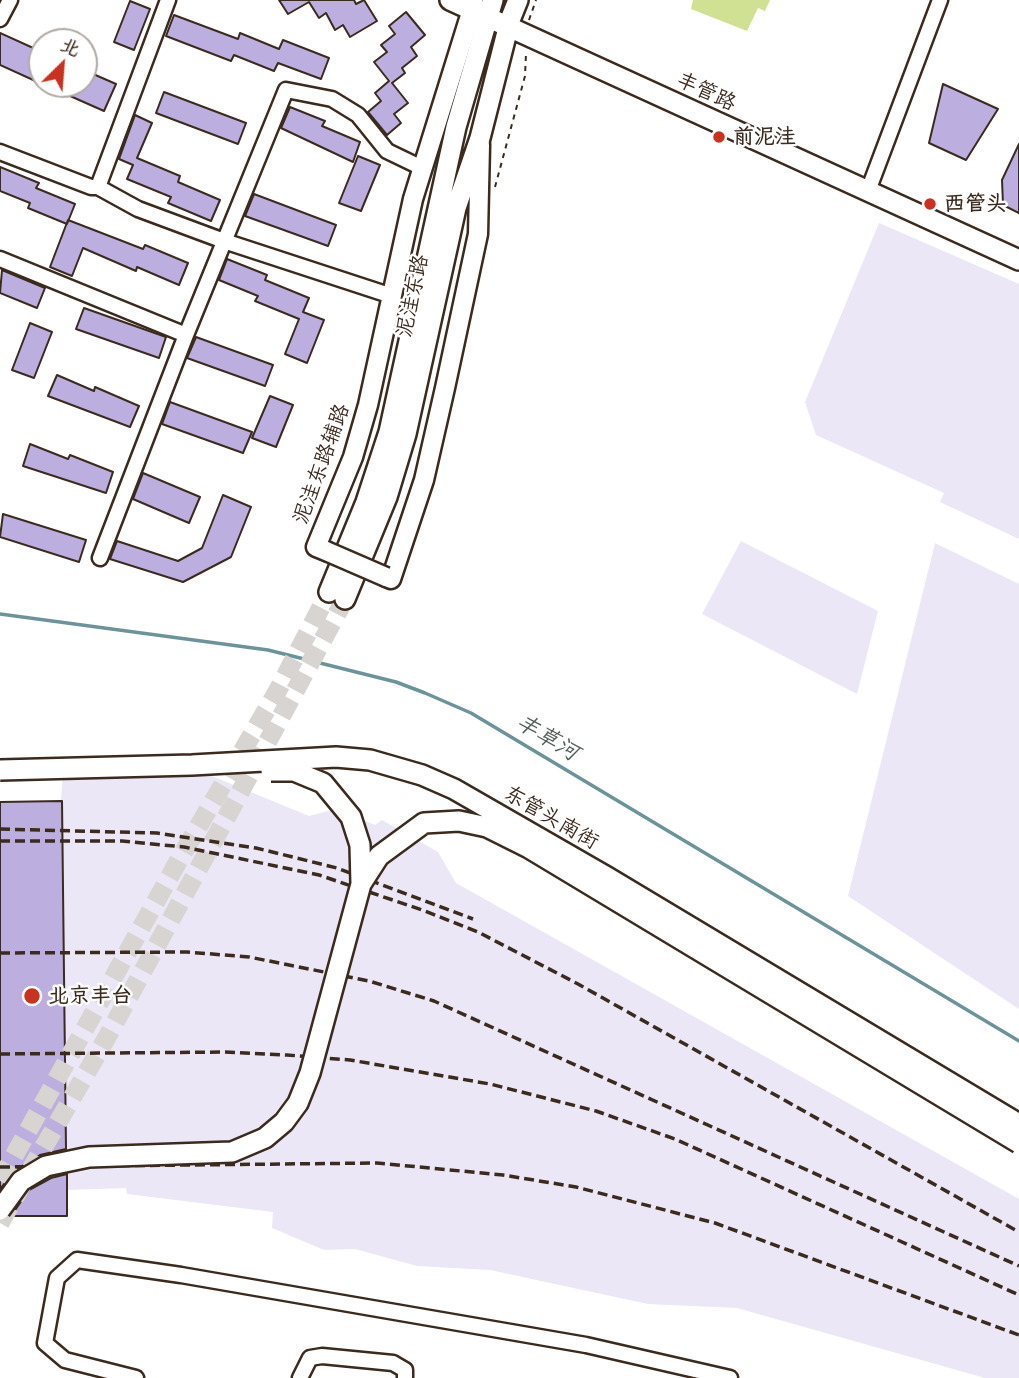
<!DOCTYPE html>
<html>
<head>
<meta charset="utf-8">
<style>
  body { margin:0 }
  #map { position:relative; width:1019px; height:1378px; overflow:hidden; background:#fff; font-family:"Playpen Sans","LXGW WenKai TC",sans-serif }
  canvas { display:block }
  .north { position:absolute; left:28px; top:28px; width:70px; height:70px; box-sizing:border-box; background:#fff; border:2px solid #b1aaa5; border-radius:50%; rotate:25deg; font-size:19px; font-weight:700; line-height:28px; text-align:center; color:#3b2a1e }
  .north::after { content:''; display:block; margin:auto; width:24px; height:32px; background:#c8321e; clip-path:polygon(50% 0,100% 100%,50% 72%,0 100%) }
</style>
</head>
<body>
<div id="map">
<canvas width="1019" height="1378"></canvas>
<div class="north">北</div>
</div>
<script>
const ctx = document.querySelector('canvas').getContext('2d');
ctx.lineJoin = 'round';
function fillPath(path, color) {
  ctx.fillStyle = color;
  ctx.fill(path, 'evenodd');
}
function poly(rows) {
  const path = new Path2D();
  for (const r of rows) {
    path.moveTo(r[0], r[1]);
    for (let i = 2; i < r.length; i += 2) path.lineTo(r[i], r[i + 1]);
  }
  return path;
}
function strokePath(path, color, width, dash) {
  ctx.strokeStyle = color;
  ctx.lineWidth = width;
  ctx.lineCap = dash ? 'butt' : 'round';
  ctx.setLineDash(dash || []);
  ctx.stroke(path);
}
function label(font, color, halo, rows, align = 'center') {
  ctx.font = font + ' "Playpen Sans","LXGW WenKai TC",sans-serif';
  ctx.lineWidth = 5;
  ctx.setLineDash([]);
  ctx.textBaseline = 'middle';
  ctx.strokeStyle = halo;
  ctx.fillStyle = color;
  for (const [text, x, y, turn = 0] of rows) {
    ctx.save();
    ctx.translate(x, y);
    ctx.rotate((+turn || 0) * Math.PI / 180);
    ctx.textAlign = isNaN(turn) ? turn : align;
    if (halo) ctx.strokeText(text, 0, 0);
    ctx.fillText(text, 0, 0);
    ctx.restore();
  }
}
fillPath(poly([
  [879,223,1019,284,1019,539,940,502,944,493,816,435,805,402],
  [741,541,878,611,857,694,702,614],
  [935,543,1019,584,1019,1009,848,896],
  [63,774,207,774,309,816,336,809,375,825,382,820,438,852,456,883,1019,1199,1019,1378,985,1378,737,1308,648,1304,490,1270,417,1266,355,1249,324,1250,272,1228,273,1212,127,1194,126,1188,67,1190,67,1216,0,1216,0,802,61,801]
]), '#ebe7f6');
fillPath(poly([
  [693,0,770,0,765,11,758,8,747,31,691,9]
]), '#d1e194');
strokePath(poly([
  [0,614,268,650,396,682,425,693,471,713,1019,1041]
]), '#6c929a', 3.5);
const building = poly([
  [279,0,354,0,356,4,364,0,377,21,350,37,343,25,335,30,326,13,319,18,309,2,288,14,279,0],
  [130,1,150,9,134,50,114,42,130,1],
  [406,12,425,35,411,47,417,56,402,68,405,73,392,83,408,103,394,114,401,123,387,135,368,112,381,101,375,93,389,81,374,62,387,52,381,45,395,34,389,26,406,12],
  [174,15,238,39,240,33,279,49,283,40,329,58,321,79,278,63,274,71,234,55,231,61,166,36,174,15],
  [0,33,42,52,42,84,0,65,0,33],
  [84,70,116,84,104,111,43,84,84,84,84,70],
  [943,84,998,109,966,160,929,143,943,84],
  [164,92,246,123,238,144,156,113,164,92],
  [290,107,325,121,322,126,360,142,353,162,281,128,290,107],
  [135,115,152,123,137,158,180,176,178,182,220,200,211,221,168,203,171,197,127,179,133,165,119,159,135,115],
  [1019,144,1019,213,1003,205,1002,180,1019,144],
  [358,156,380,165,361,211,339,203,358,156],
  [0,167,39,183,36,188,75,204,67,224,28,208,30,203,0,191,0,167],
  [254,194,336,225,328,246,245,216,254,194],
  [68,220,143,249,145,245,188,263,179,285,137,267,136,271,83,248,72,276,50,267,68,220],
  [227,259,267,275,265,280,309,298,303,312,324,320,307,363,285,354,299,319,255,301,258,296,219,280,227,259],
  [2,270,45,288,37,308,0,293,2,270],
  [84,308,166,337,159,358,76,329,84,308],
  [30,323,52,332,34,378,12,370,30,323],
  [196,337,273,365,265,386,187,358,196,337],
  [57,375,94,391,95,387,139,406,130,427,48,396,57,375],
  [270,396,293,405,276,447,252,438,270,396],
  [170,402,252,432,243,453,162,424,170,402],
  [30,444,68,459,70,455,113,472,106,493,23,466,30,444],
  [143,473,200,497,189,523,133,499,143,473],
  [223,495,251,507,231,557,183,582,110,559,117,541,178,561,202,548,223,495],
  [3,514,86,540,79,562,0,537,3,514],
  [62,801,66,1149,40,1155,15,1170,0,1189,0,802,62,801],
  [67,1174,67,1216,11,1216,29,1190,51,1178,67,1174]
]);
fillPath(building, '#bcafe0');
strokePath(building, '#3b2a1e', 2);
strokePath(poly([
  [0,1181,180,858,278,690,329,592],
  [0,1223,106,1039,345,599]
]), '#d8d4d2', 19, [19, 10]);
const minor = poly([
  [0,19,10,0],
  [0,152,91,187,98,187,138,209,224,241,392,296],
  [871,183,940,0],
  [98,187,168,0],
  [0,259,186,335],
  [100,558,186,335,286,90,332,99,358,115,387,151,416,165],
  [136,1378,65,1360,45,1343,57,1278,77,1260,181,1275,586,1345,730,1378],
  [300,1378,310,1358,322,1356,393,1363,405,1370,405,1378]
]);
const tertiary = poly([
  [326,551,316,547,353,457,368,405,413,199,474,3],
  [386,577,391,579,424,480,445,388,478,234,480,145]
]);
const secondary = poly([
  [450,0,1019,260],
  [329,592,366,502,389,432,456,127,493,0],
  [345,599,387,497,406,434,456,208,480,138,510,20,518,0]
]);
strokePath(minor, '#3b2a1e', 19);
strokePath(tertiary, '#3b2a1e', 23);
strokePath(secondary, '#3b2a1e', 24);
strokePath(poly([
  [529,20,536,0],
  [495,187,525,76,526,53]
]), '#3b2a1e', 2, [5, 5]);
strokePath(minor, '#fff', 14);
strokePath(tertiary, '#fff', 18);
strokePath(secondary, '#fff', 19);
strokePath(poly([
  [0,829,157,833,256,848,337,868,473,919],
  [0,841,122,841,184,847,319,875,425,911,478,932,578,984,1019,1232],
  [0,953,187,952,249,957,369,981,434,1001,1019,1266],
  [0,1054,225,1052,287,1055,350,1060,490,1084,596,1111,675,1139,1019,1295],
  [0,1167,377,1163,503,1175,576,1187,715,1223,1019,1335]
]), '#3b2a1e', 3.5, [10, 5]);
const tertiaryBridge = poly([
  [326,551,386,577]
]);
const secondaryBridge = poly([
  [0,770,192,765,336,757,370,760,422,775,454,789,607,877,1019,1124],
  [361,884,379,856,424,823,459,821,487,827,529,848,1019,1143],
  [0,1210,21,1181,46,1166,89,1157,232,1152,265,1138,284,1122,298,1103,310,1073,361,884,360,845,351,817,323,783,294,771,271,771]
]);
strokePath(tertiaryBridge, '#3b2a1e', 23, []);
strokePath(secondaryBridge, '#3b2a1e', 24, []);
strokePath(tertiaryBridge, '#fff', 18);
strokePath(secondaryBridge, '#fff', 19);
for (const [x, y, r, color] of [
  [719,137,7,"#c8321e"],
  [930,204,7,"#c8321e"],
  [32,996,9,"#c8321e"]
]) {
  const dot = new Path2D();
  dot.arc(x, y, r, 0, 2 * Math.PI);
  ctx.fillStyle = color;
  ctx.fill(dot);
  strokePath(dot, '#fff', 2.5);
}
label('21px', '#3b2a1e', '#fff', [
  ["丰管路",706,92,25],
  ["泥洼东路",413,296,-78],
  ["泥洼东路辅路",322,464,-70],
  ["东管头南街",551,818,30]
]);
label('bold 21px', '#3b2a1e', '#fff', [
  ["前泥洼",733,137],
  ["西管头",944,204],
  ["北京丰台",48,996]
], 'left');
label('italic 23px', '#535e5c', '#fff', [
  ["丰草河",547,738,31]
]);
</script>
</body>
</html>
